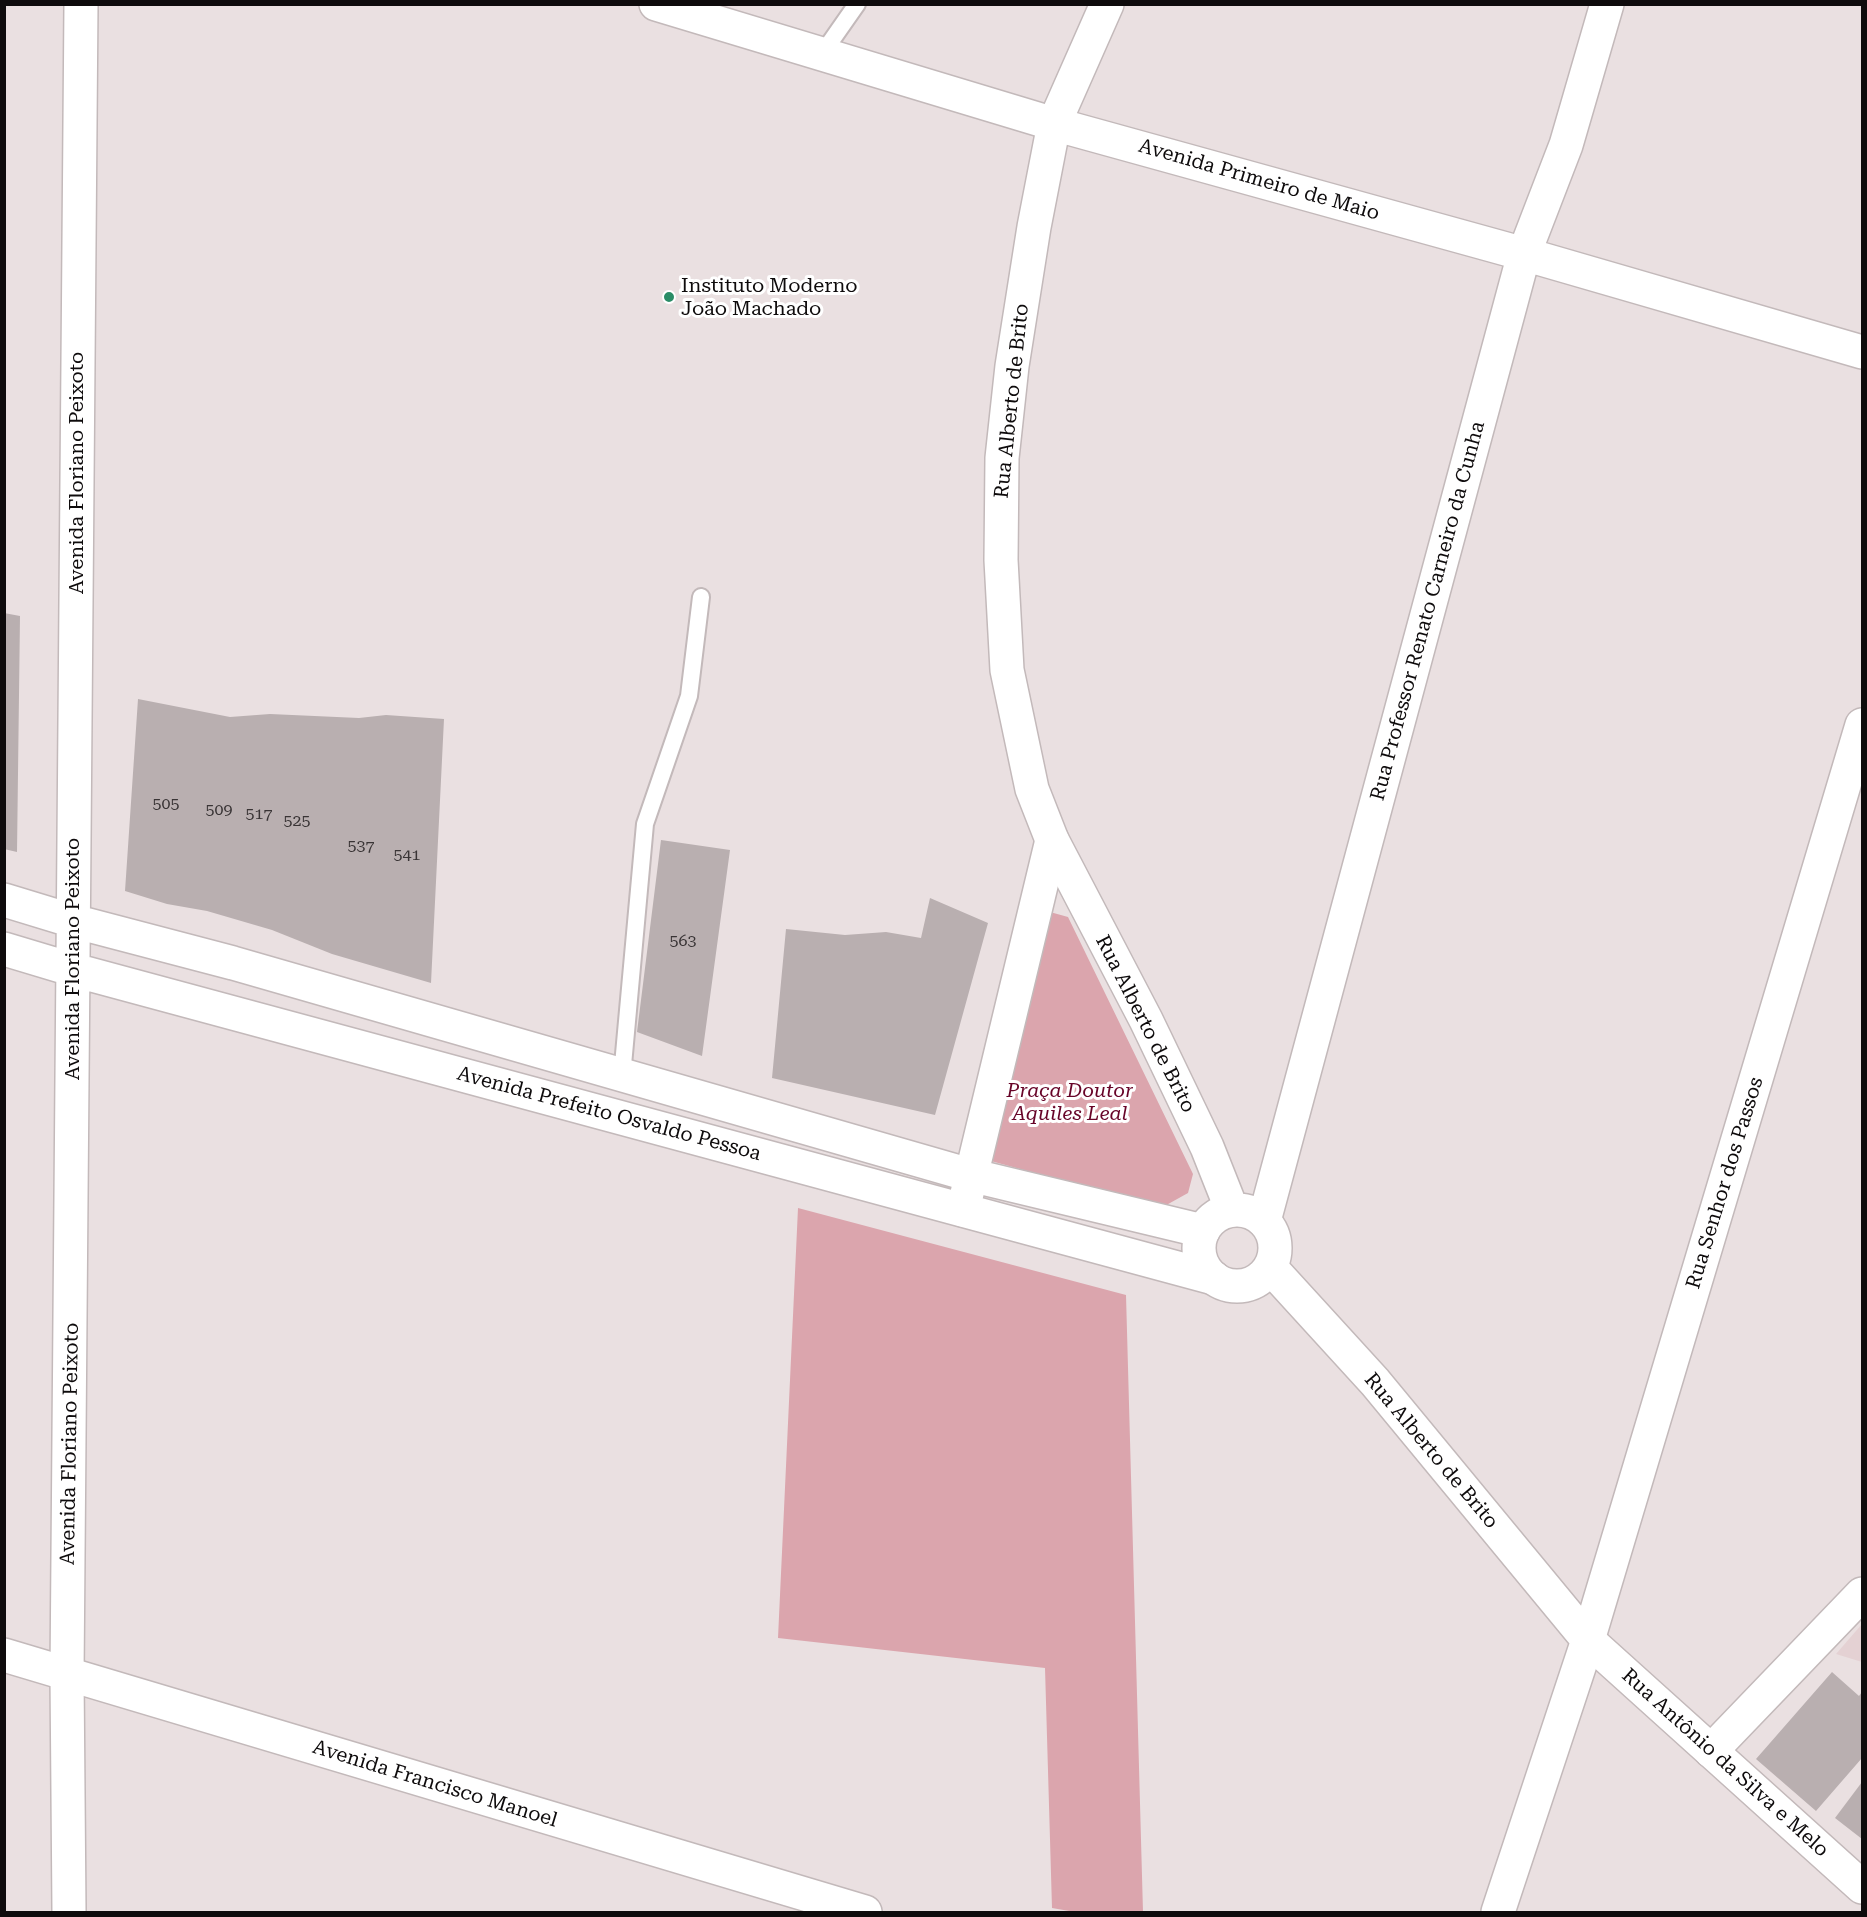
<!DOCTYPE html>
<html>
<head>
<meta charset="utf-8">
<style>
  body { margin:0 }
  #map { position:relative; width:1867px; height:1917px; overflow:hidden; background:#eae0e1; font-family:"Roboto Serif",serif }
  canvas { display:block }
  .frame { position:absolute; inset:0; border:6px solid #0e0b0c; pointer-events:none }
</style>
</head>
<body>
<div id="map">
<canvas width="1867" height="1917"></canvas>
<div class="frame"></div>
</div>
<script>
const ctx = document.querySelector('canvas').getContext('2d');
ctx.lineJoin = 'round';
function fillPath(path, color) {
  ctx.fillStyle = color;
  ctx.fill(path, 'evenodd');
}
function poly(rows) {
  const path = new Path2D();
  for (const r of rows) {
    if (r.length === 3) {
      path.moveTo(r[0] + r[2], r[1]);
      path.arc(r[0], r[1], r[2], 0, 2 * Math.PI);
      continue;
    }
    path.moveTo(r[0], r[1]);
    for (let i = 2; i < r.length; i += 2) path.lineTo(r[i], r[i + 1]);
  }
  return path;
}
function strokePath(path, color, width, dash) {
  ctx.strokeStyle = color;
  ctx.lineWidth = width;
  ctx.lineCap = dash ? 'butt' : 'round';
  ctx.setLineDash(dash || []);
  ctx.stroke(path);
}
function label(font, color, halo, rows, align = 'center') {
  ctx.font = font + ' "Roboto Serif",serif';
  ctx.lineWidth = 6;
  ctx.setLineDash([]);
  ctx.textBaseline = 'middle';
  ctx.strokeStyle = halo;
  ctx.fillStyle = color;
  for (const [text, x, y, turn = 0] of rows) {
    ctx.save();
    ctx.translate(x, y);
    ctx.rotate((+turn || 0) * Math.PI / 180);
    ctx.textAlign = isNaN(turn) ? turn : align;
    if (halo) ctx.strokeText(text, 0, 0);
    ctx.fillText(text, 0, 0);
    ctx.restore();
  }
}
fillPath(poly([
  [1862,1624,1862,1662,1836,1654]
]), '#e4d1d3');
fillPath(poly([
  [1050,912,1068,917,1193,1174,1188,1193,1161,1208,991,1161],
  [798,1208,1126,1295,1143,1912,1075,1912,1052,1908,1045,1668,778,1638]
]), '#dba5ad');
fillPath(poly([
  [4,613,20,616,17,852,4,849],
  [138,699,230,717,270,714,359,718,386,715,444,719,431,983,332,954,272,930,207,911,167,904,125,891],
  [661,840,730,850,702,1056,637,1032],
  [930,898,988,923,935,1115,772,1078,786,929,845,935,886,932,921,938],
  [1832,1672,1859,1696,1862,1692,1862,1758,1816,1811,1756,1759],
  [1862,1782,1862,1839,1835,1818]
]), '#b9afb0');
const service = poly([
  [822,54,857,4],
  [622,1076,645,824,689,696,701,597]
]);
const minor = poly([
  [963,1210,1052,840],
  [1588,1640,1862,725],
  [67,1675,69,1912],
  [1711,1751,1862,1594]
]);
const tertiary = poly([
  [656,4,1054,124,1524,254,1862,352],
  [4,900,73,921,233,963,970,1175,1203,1231],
  [4,949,74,970,1214,1278],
  [1264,1221,1524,254,1566,145,1607,4],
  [1588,1640,1862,1887],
  [67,1675,81,4]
]);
const secondary = poly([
  [1107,4,1054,124,1034,227,1012,366,1002,458,1001,560,1007,670,1032,789,1052,840,1146,1020,1207,1147,1232,1210],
  [1237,1248,38],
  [1270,1267,1375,1382,1588,1640,1498,1912]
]);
const primary = poly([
  [4,1655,865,1912]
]);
strokePath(service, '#c3b9ba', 20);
strokePath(minor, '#c3b9ba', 36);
strokePath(tertiary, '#c3b9ba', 36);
strokePath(secondary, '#c3b9ba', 36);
strokePath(primary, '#c3b9ba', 36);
strokePath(service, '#fff', 16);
strokePath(minor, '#fff', 33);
strokePath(tertiary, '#fff', 33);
strokePath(secondary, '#fff', 33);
strokePath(primary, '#fff', 33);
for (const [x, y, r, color] of [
  [669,297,6,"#2a8c66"]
]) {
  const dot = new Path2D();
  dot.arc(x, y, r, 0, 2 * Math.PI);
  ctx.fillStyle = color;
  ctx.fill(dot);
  strokePath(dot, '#fff', 2);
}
label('16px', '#393435', null, [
  ["505",166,804],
  ["509",219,810],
  ["517",259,814],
  ["525",297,821],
  ["537",361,846],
  ["541",407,855],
  ["563",683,941]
]);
label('20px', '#0e0b0c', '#fff', [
  ["Avenida Primeiro de Maio",1259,180,16],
  ["Rua Alberto de Brito",1012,401,-84],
  ["Avenida Floriano Peixoto",77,473,-90],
  ["Rua Professor Renato Carneiro da Cunha",1428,611,-75],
  ["Avenida Floriano Peixoto",73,959,-90],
  ["Rua Alberto de Brito",1145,1024,63],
  ["Avenida Prefeito Osvaldo Pessoa",609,1114,15],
  ["Rua Senhor dos Passos",1725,1183,-73],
  ["Avenida Floriano Peixoto",70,1444,-89],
  ["Rua Alberto de Brito",1431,1451,50],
  ["Rua Antônio da Silva e Melo",1725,1763,42],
  ["Avenida Francisco Manoel",435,1784,17]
]);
label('20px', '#0e0b0c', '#fff', [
  ["Instituto Moderno",681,286],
  ["João Machado",681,309]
], 'left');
label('italic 20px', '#670428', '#fff', [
  ["Praça Doutor",1070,1091],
  ["Aquiles Leal",1070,1114]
]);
</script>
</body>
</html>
